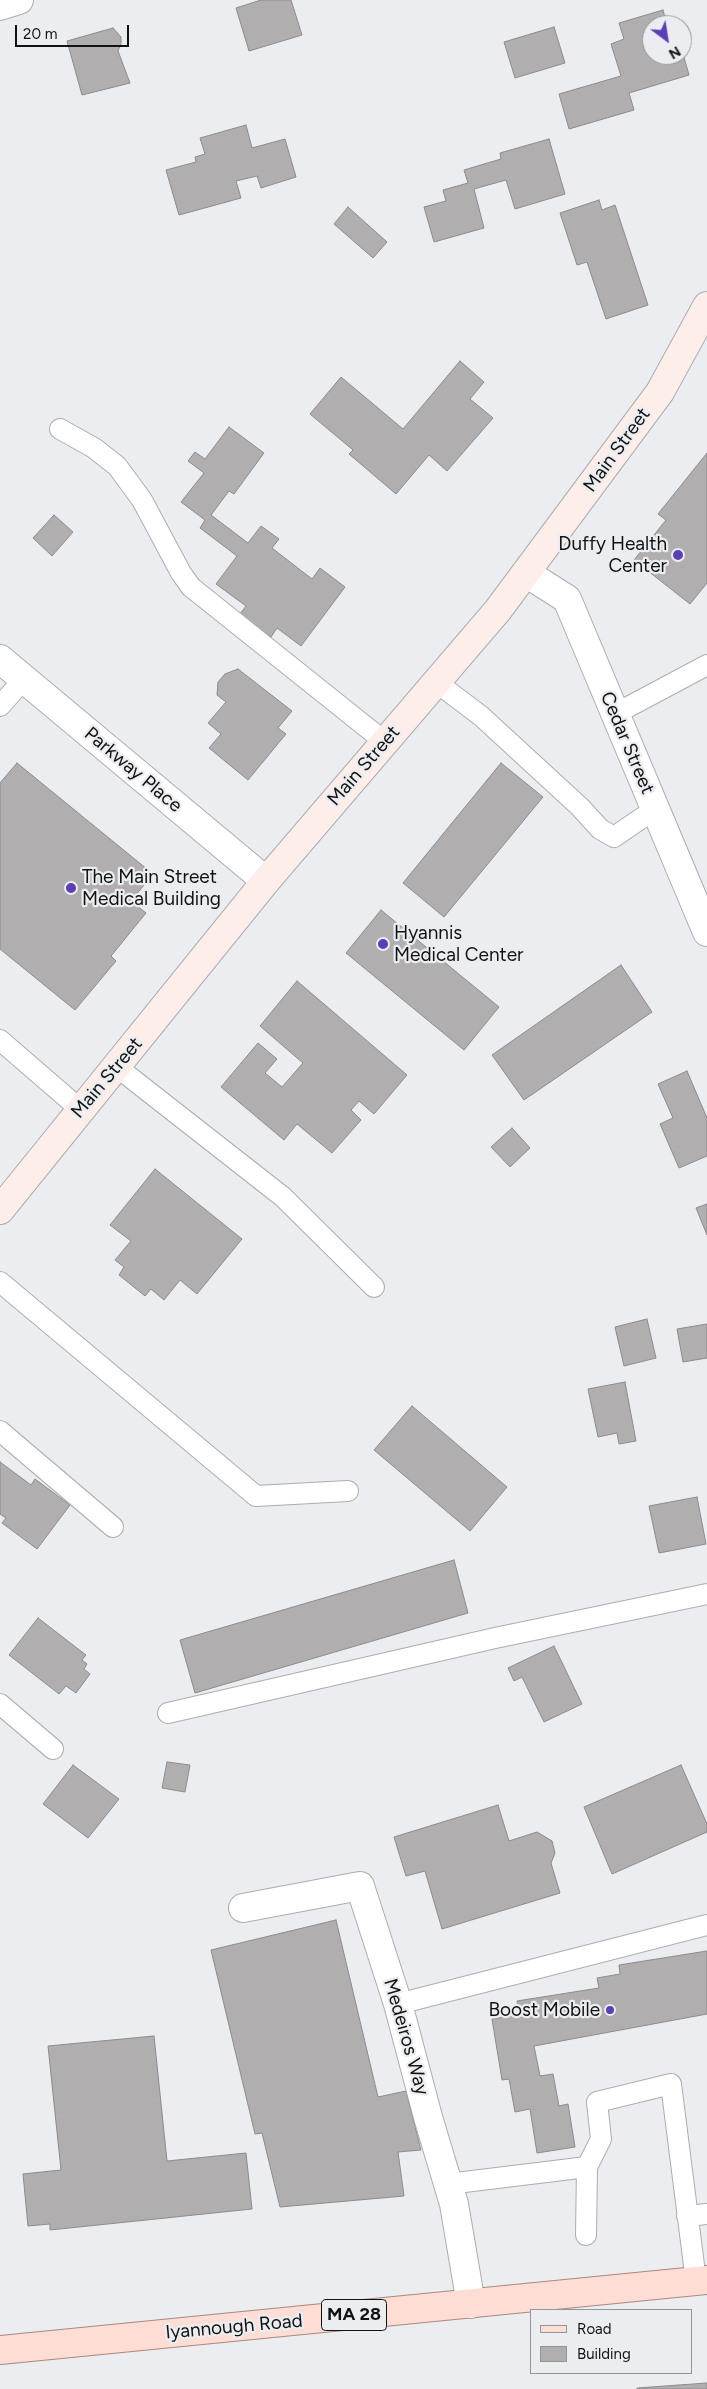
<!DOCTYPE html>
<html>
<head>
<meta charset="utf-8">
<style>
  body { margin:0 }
  #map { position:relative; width:707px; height:2389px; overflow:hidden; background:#ebedf0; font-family:Figtree,sans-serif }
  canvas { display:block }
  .legend { position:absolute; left:530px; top:2309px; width:162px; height:65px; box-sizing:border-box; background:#ebedf0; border:1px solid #949597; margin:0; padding:6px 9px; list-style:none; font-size:15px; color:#111212 }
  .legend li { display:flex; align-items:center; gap:10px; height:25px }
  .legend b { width:25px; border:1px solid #949597 }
  .north { position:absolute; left:642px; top:15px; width:50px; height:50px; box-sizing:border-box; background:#ebedf0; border:1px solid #949597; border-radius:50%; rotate:149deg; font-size:14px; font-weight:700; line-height:20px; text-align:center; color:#111212 }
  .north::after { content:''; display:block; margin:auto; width:18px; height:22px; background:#5c3eb6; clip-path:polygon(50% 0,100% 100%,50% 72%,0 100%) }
  .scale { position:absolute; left:15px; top:25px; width:114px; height:22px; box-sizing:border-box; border:2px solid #111212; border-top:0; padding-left:6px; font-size:15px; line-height:18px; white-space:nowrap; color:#111212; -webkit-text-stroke:4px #ebedf0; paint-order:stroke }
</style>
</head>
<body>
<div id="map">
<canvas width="707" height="2389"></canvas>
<ul class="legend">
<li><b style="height:6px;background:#fdddd4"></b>Road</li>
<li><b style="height:14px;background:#b1aeb0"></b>Building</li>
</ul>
<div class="north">N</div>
<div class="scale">20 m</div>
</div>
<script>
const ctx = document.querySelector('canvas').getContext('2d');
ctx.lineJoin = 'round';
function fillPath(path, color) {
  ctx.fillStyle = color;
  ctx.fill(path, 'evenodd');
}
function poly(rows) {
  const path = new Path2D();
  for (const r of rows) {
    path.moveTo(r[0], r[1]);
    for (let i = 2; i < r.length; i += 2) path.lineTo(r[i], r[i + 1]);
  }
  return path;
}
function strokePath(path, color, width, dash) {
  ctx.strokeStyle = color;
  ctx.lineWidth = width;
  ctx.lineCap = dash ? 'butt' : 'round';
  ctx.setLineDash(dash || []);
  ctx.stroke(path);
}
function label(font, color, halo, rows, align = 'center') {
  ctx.font = font + ' Figtree,sans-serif';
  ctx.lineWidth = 4.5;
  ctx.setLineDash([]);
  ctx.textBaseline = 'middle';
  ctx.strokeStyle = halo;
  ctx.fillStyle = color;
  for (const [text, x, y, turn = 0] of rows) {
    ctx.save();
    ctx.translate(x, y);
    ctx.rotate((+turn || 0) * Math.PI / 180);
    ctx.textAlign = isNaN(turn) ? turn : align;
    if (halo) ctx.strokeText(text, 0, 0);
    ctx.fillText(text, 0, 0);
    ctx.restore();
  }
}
const building = poly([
  [261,0,291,0,302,35,249,51,236,8,261,0],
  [663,10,667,25,652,25,652,55,683,54,689,75,629,93,634,110,569,129,559,94,621,76,611,44,624,39,619,23,663,10],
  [554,27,565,63,515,78,504,42,554,27],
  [113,28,121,37,121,44,118,51,130,83,82,95,67,41,113,28],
  [246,125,252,148,285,139,296,177,261,188,257,176,236,181,241,198,179,215,166,170,196,162,195,157,205,154,200,138,246,125],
  [549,139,565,194,515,209,506,180,474,189,484,228,434,242,424,207,446,201,443,190,468,183,464,170,501,159,500,153,549,139],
  [599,200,602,210,615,205,648,305,606,319,587,262,577,265,560,213,599,200],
  [348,207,387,242,373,258,334,224,348,207],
  [460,361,484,382,470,399,493,418,447,471,429,455,396,494,349,454,353,450,310,414,341,377,403,429,460,361],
  [229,427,264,453,234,494,229,491,211,515,248,543,261,526,279,539,272,548,312,579,320,568,345,587,301,646,277,628,271,637,240,614,246,606,216,584,237,556,200,528,205,520,181,502,204,473,188,461,195,452,205,459,229,427],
  [707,453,707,583,690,604,634,560,666,520,658,514,707,453],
  [54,515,73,532,52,556,33,538,54,515],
  [238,669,292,711,278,728,286,734,248,780,209,748,221,734,208,723,226,702,217,695,218,682,225,674,238,669],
  [17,763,153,874,131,901,146,913,111,956,116,961,75,1010,0,949,0,783,17,763],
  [501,763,543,797,444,917,403,883,501,763],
  [381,910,499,1007,464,1050,346,953,381,910],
  [621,965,652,1012,524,1100,492,1055,621,965],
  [297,981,407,1075,374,1114,359,1101,351,1110,361,1120,332,1153,297,1124,284,1140,221,1087,258,1043,277,1059,265,1073,282,1087,303,1063,260,1026,297,981],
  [687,1071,707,1118,707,1156,679,1168,660,1124,673,1118,658,1084,687,1071],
  [512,1128,530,1148,510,1167,491,1147,512,1128],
  [155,1169,242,1239,197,1294,180,1280,164,1300,151,1289,145,1296,119,1275,124,1267,115,1260,131,1241,110,1225,155,1169],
  [707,1204,707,1235,696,1208,707,1204],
  [647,1319,656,1358,624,1366,615,1327,647,1319],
  [707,1324,707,1358,683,1362,677,1329,707,1324],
  [625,1382,636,1441,619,1444,617,1433,598,1437,588,1389,625,1382],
  [412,1406,507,1487,470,1531,374,1450,412,1406],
  [0,1462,31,1485,35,1479,70,1505,37,1549,2,1523,6,1518,0,1514,0,1462],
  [697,1497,706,1544,659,1553,649,1506,697,1497],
  [454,1560,468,1613,195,1693,180,1640,454,1560],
  [38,1618,86,1655,82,1660,87,1664,84,1669,90,1674,76,1693,66,1686,59,1694,9,1655,38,1618],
  [554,1646,582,1704,544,1722,522,1677,514,1681,508,1668,554,1646],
  [167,1762,190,1765,185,1792,162,1788,167,1762],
  [73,1765,119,1799,88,1838,43,1804,73,1765],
  [681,1765,707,1824,707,1832,612,1874,584,1807,681,1765],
  [498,1805,509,1841,537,1832,552,1841,555,1853,551,1863,560,1893,442,1929,425,1871,406,1876,394,1837,498,1805],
  [336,1920,378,2097,406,2091,421,2150,398,2152,404,2196,280,2207,262,2133,255,2134,211,1950,336,1920],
  [707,1951,707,2014,534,2046,540,2076,553,2074,559,2106,568,2104,575,2147,537,2153,530,2109,515,2112,509,2079,502,2080,492,2019,519,2015,517,2001,599,1988,597,1978,620,1974,619,1965,707,1951],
  [154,2036,167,2161,246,2153,252,2209,50,2230,50,2224,28,2226,23,2174,61,2170,48,2046,154,2036],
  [707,2383,707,2389,637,2389,637,2388,707,2383]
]);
fillPath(building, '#b1aeb0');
strokePath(building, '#8d8a8c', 1);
const service = poly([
  [60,429,94,448,117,466,142,500,181,573,191,587,385,742],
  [436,682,481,716,580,807,600,829,614,837,655,809],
  [0,706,24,679],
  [615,714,707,665],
  [0,1040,81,1110],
  [117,1067,283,1197,374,1287],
  [0,1282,256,1496,348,1491],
  [0,1431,113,1527],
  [0,1704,53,1749],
  [168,1713,495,1638,707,1594],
  [398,2004,707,1925],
  [448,2184,587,2167],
  [687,2216,707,2214],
  [586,2235,587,2167,601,2139,597,2102,671,2084,696,2281]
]);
const minor = poly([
  [0,6,19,0],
  [526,573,567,599,707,932],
  [0,659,266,881],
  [243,1908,360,1886,398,2004,428,2117,454,2204,471,2304]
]);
const secondary = poly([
  [0,1210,266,881,498,610,660,392,707,306]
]);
const primary = poly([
  [0,2350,707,2280]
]);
strokePath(service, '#abadaf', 22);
strokePath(minor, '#abadaf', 30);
strokePath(secondary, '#abadaf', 30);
strokePath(primary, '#a9887e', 30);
strokePath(service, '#fff', 20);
strokePath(minor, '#fff', 28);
strokePath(secondary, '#feeeea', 28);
strokePath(primary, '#fdddd4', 28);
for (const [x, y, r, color] of [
  [678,555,6,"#5c3eb6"],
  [71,888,6,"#5c3eb6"],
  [383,944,6,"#5c3eb6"],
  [610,2010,5,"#5c3eb6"]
]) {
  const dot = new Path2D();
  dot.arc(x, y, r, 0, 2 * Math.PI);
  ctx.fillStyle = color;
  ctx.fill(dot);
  strokePath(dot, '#ebedf0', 2);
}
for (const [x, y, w] of [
  [354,2315,65]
]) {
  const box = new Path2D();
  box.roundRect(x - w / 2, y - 15.5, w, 31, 4);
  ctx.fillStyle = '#ebedf0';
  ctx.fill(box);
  strokePath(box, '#111212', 1);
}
label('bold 18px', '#111212', null, [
  ["MA 28",354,2315]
]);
label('19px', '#111212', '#ebedf0', [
  ["Main Street",617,450,-54],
  ["Cedar Street",627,743,67],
  ["Main Street",364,766,-49],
  ["Parkway Place",133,770,40],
  ["Main Street",107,1078,-50],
  ["Medeiros Way",406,2037,74],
  ["Iyannough Road",234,2327,-5]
]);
label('19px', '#111212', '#ebedf0', [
  ["Duffy Health",667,544],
  ["Center",667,566],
  ["The Main Street",82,877,"left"],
  ["Medical Building",82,899,"left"],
  ["Hyannis",394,933,"left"],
  ["Medical Center",394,955,"left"],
  ["Boost Mobile",600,2010]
], 'right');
</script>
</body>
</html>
